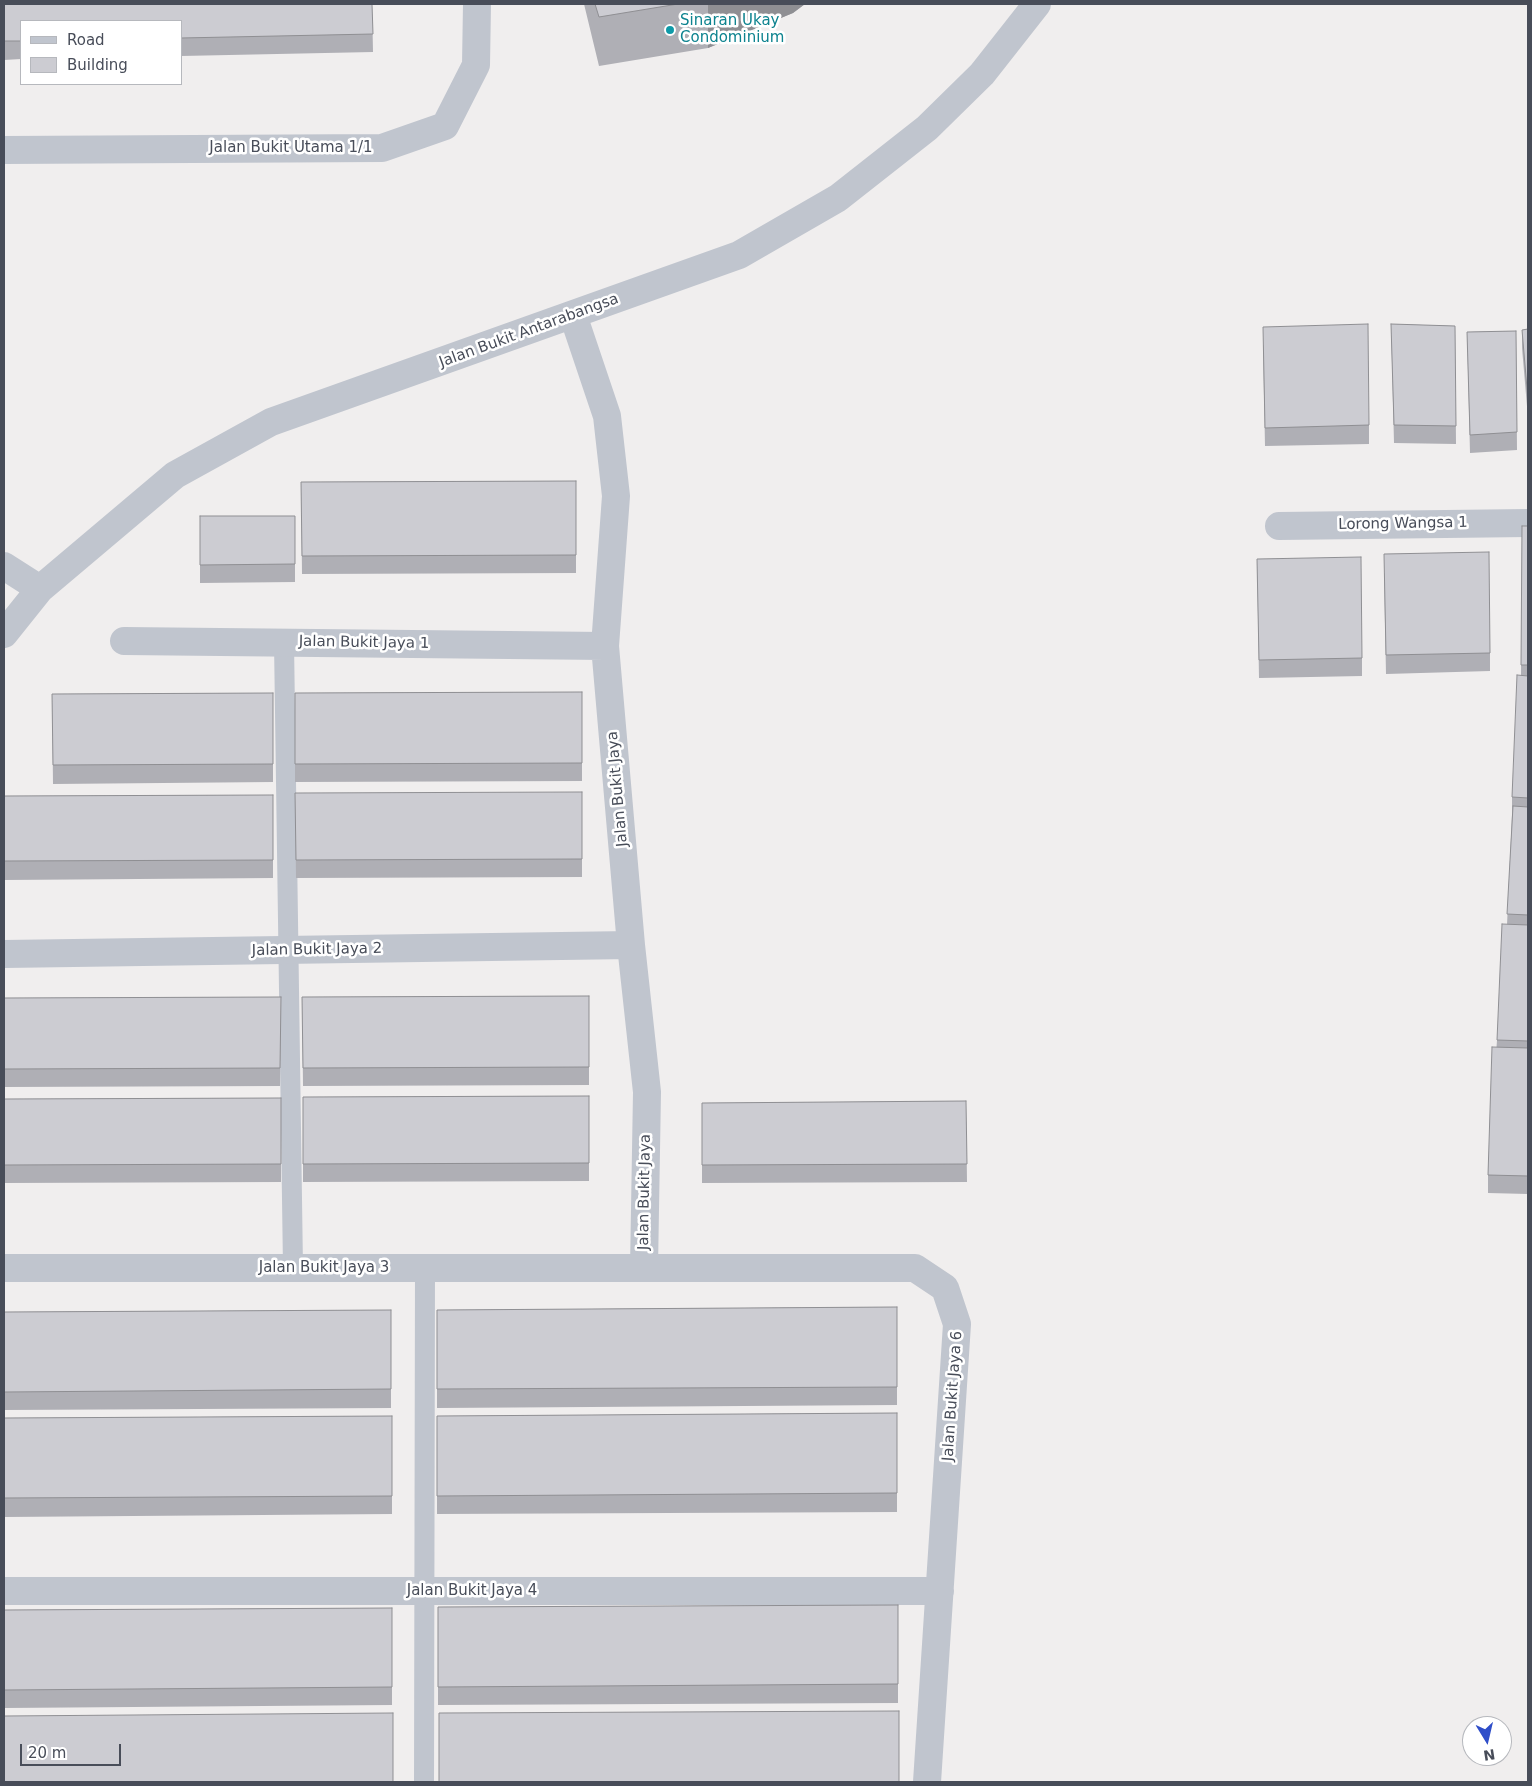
<!DOCTYPE html>
<html>
<head>
<meta charset="utf-8">
<style>
  body { margin:0 }
  #map { position:relative; width:1532px; height:1786px; overflow:hidden; background:#f0eeee; font-family:"DejaVu Sans",sans-serif }
  canvas { display:block }
  .frame { position:absolute; inset:0; border:5px solid #484d59; pointer-events:none }
  .legend { position:absolute; left:20px; top:20px; width:162px; height:65px; box-sizing:border-box; background:#fff; border:1px solid #b6b8bd; margin:0; padding:6px 9px; list-style:none; font-size:15px; color:#484d59 }
  .legend li { display:flex; align-items:center; gap:10px; height:25px }
  .legend b { width:25px; border:1px solid #b6b8bd }
  .north { position:absolute; left:1462px; top:1716px; width:50px; height:50px; box-sizing:border-box; background:#fff; border:1px solid #b6b8bd; border-radius:50%; rotate:171deg; font-size:14px; font-weight:700; line-height:20px; text-align:center; color:#484d59 }
  .north::after { content:''; display:block; margin:auto; width:18px; height:22px; background:#2f4ec9; clip-path:polygon(50% 0,100% 100%,50% 72%,0 100%) }
  .scale { position:absolute; left:20px; top:1744px; width:101px; height:22px; box-sizing:border-box; border:2px solid #484d59; border-top:0; padding-left:6px; font-size:15px; line-height:18px; white-space:nowrap; color:#484d59; -webkit-text-stroke:4px #fff; paint-order:stroke }
</style>
</head>
<body>
<div id="map">
<canvas width="1532" height="1786"></canvas>
<div class="frame"></div>
<ul class="legend">
<li><b style="height:6px;background:#c0c5ce"></b>Road</li>
<li><b style="height:14px;background:#ccccd2"></b>Building</li>
</ul>
<div class="north">N</div>
<div class="scale">20 m</div>
</div>
<script>
const ctx = document.querySelector('canvas').getContext('2d');
ctx.lineJoin = 'round';
function poly(rows) {
  const path = new Path2D();
  for (const r of rows) {
    path.moveTo(r[0], r[1]);
    for (let i = 2; i < r.length; i += 2) path.lineTo(r[i], r[i + 1]);
  }
  return path;
}
function strokePath(path, color, width, dash) {
  ctx.strokeStyle = color;
  ctx.lineWidth = width;
  ctx.lineCap = dash ? 'butt' : 'round';
  ctx.setLineDash(dash || []);
  ctx.stroke(path);
}
function fillPath(path, color) {
  ctx.fillStyle = color;
  ctx.fill(path, 'evenodd');
}
function label(font, color, halo, rows, align = 'center') {
  ctx.font = font + ' "DejaVu Sans",sans-serif';
  ctx.lineWidth = 5;
  ctx.setLineDash([]);
  ctx.textBaseline = 'middle';
  ctx.strokeStyle = halo;
  ctx.fillStyle = color;
  for (const [text, x, y, turn = 0] of rows) {
    ctx.save();
    ctx.translate(x, y);
    ctx.rotate((+turn || 0) * Math.PI / 180);
    ctx.textAlign = isNaN(turn) ? turn : align;
    if (halo) ctx.strokeText(text, 0, 0);
    ctx.fillText(text, 0, 0);
    ctx.restore();
  }
}
strokePath(poly([
  [284,642,293,1268],
  [424,1782,425,1268]
]), '#c0c5ce', 20);
strokePath(poly([
  [4,150,382,148,445,126,476,65,477,4],
  [573,315,607,416,616,496,605,646,631,945,647,1092,644,1268],
  [1279,526,1528,523],
  [4,566,40,589],
  [4,634,40,589,175,475,271,422,739,255,838,198,927,128,982,74,1037,4],
  [124,641,605,646],
  [4,954,631,945],
  [4,1268,915,1268,945,1288,957,1324,927,1782],
  [4,1591,940,1591]
]), '#c0c5ce', 28);
fillPath(poly([
  [4,4,372,4,373,52,181,56,181,21,21,21,21,59,4,60],
  [584,4,805,4,793,13,708,48,599,66],
  [1391,324,1455,326,1456,444,1394,443],
  [1528,329,1528,418,1522,348,1522,330],
  [1516,331,1517,450,1470,453,1467,332],
  [1263,345,1369,425,1369,444,1265,446],
  [576,481,576,573,302,574,301,482],
  [200,516,295,516,295,582,200,583],
  [1522,526,1528,526,1528,1194,1488,1193,1488,1175,1497,1040,1507,925,1512,815,1512,797,1521,675],
  [1257,559,1362,658,1362,676,1259,678],
  [1384,573,1490,653,1490,671,1386,674],
  [582,692,582,781,295,782,295,693],
  [273,693,273,782,53,784,52,694],
  [295,793,582,859,582,877,296,878],
  [273,795,273,878,4,880,4,796],
  [589,996,589,1085,303,1086,302,997],
  [281,997,280,1086,4,1087,4,998],
  [589,1096,589,1181,303,1182,303,1097],
  [281,1098,281,1182,4,1183,4,1099],
  [966,1101,967,1182,702,1183,702,1103],
  [897,1307,897,1405,437,1408,437,1310],
  [391,1310,391,1408,4,1410,4,1312],
  [897,1413,897,1512,437,1514,437,1416],
  [392,1416,392,1514,4,1517,4,1418],
  [898,1605,898,1703,438,1705,438,1607],
  [392,1608,392,1705,4,1708,4,1610]
]), '#afafb5');
fillPath(poly([
  [708,4,805,4,793,13,708,48]
]), '#8f8f93');
const building = poly([
  [4,4,372,4,373,34,181,38,181,21,21,21,21,41,4,41,4,4],
  [595,4,678,4,599,17,595,4],
  [1368,324,1369,425,1265,428,1263,327,1368,324],
  [1391,324,1455,326,1456,426,1394,425,1391,324],
  [1528,329,1528,400,1522,330,1528,329],
  [1516,331,1517,432,1470,435,1467,332,1516,331],
  [576,481,576,555,302,556,301,482,576,481],
  [200,516,295,516,295,564,200,565,200,516],
  [1522,526,1528,526,1528,665,1521,665,1522,526],
  [1489,552,1490,653,1386,655,1384,554,1489,552],
  [1361,557,1362,658,1259,660,1257,559,1361,557],
  [1517,675,1528,676,1528,798,1512,797,1517,675],
  [582,692,582,763,295,764,295,693,582,692],
  [273,693,273,764,53,765,52,694,273,693],
  [582,792,582,859,296,860,295,793,582,792],
  [273,795,273,860,4,861,4,796,273,795],
  [1513,806,1528,807,1528,915,1507,914,1513,806],
  [1502,924,1528,925,1528,1041,1497,1040,1502,924],
  [589,996,589,1067,303,1068,302,997,589,996],
  [281,997,280,1068,4,1069,4,998,281,997],
  [1492,1047,1528,1048,1528,1176,1488,1175,1492,1047],
  [589,1096,589,1163,303,1164,303,1097,589,1096],
  [281,1098,281,1164,4,1165,4,1099,281,1098],
  [966,1101,967,1164,702,1165,702,1103,966,1101],
  [897,1307,897,1387,437,1389,437,1310,897,1307],
  [391,1310,391,1389,4,1392,4,1312,391,1310],
  [897,1413,897,1493,437,1496,437,1416,897,1413],
  [392,1416,392,1496,4,1498,4,1418,392,1416],
  [898,1605,898,1684,438,1687,438,1607,898,1605],
  [392,1608,392,1687,4,1690,4,1610,392,1608],
  [899,1711,899,1782,439,1782,439,1713,899,1711],
  [393,1713,393,1782,4,1782,4,1716,393,1713]
]);
fillPath(building, '#ccccd2');
strokePath(building, '#8f8f93', 1);
for (const [x, y, r, color] of [
  [670,30,5,"#0f9aa8"]
]) {
  const dot = new Path2D();
  dot.arc(x, y, r, 0, 2 * Math.PI);
  ctx.fillStyle = color;
  ctx.fill(dot);
  strokePath(dot, '#fff', 2);
}
label('15px', '#0d838f', '#fff', [
  ["Sinaran Ukay",680,21],
  ["Condominium",680,38]
], 'left');
label('15px', '#484d59', '#fff', [
  ["Jalan Bukit Utama 1/1",291,148],
  ["Jalan Bukit Antarabangsa",529,331,-20],
  ["Lorong Wangsa 1",1403,524,-1],
  ["Jalan Bukit Jaya 1",364,643,1],
  ["Jalan Bukit Jaya",618,789,-95],
  ["Jalan Bukit Jaya 2",317,950,-1],
  ["Jalan Bukit Jaya",645,1192,-89],
  ["Jalan Bukit Jaya 3",324,1268],
  ["Jalan Bukit Jaya 6",953,1396,-86],
  ["Jalan Bukit Jaya 4",472,1591]
]);
</script>
</body>
</html>
